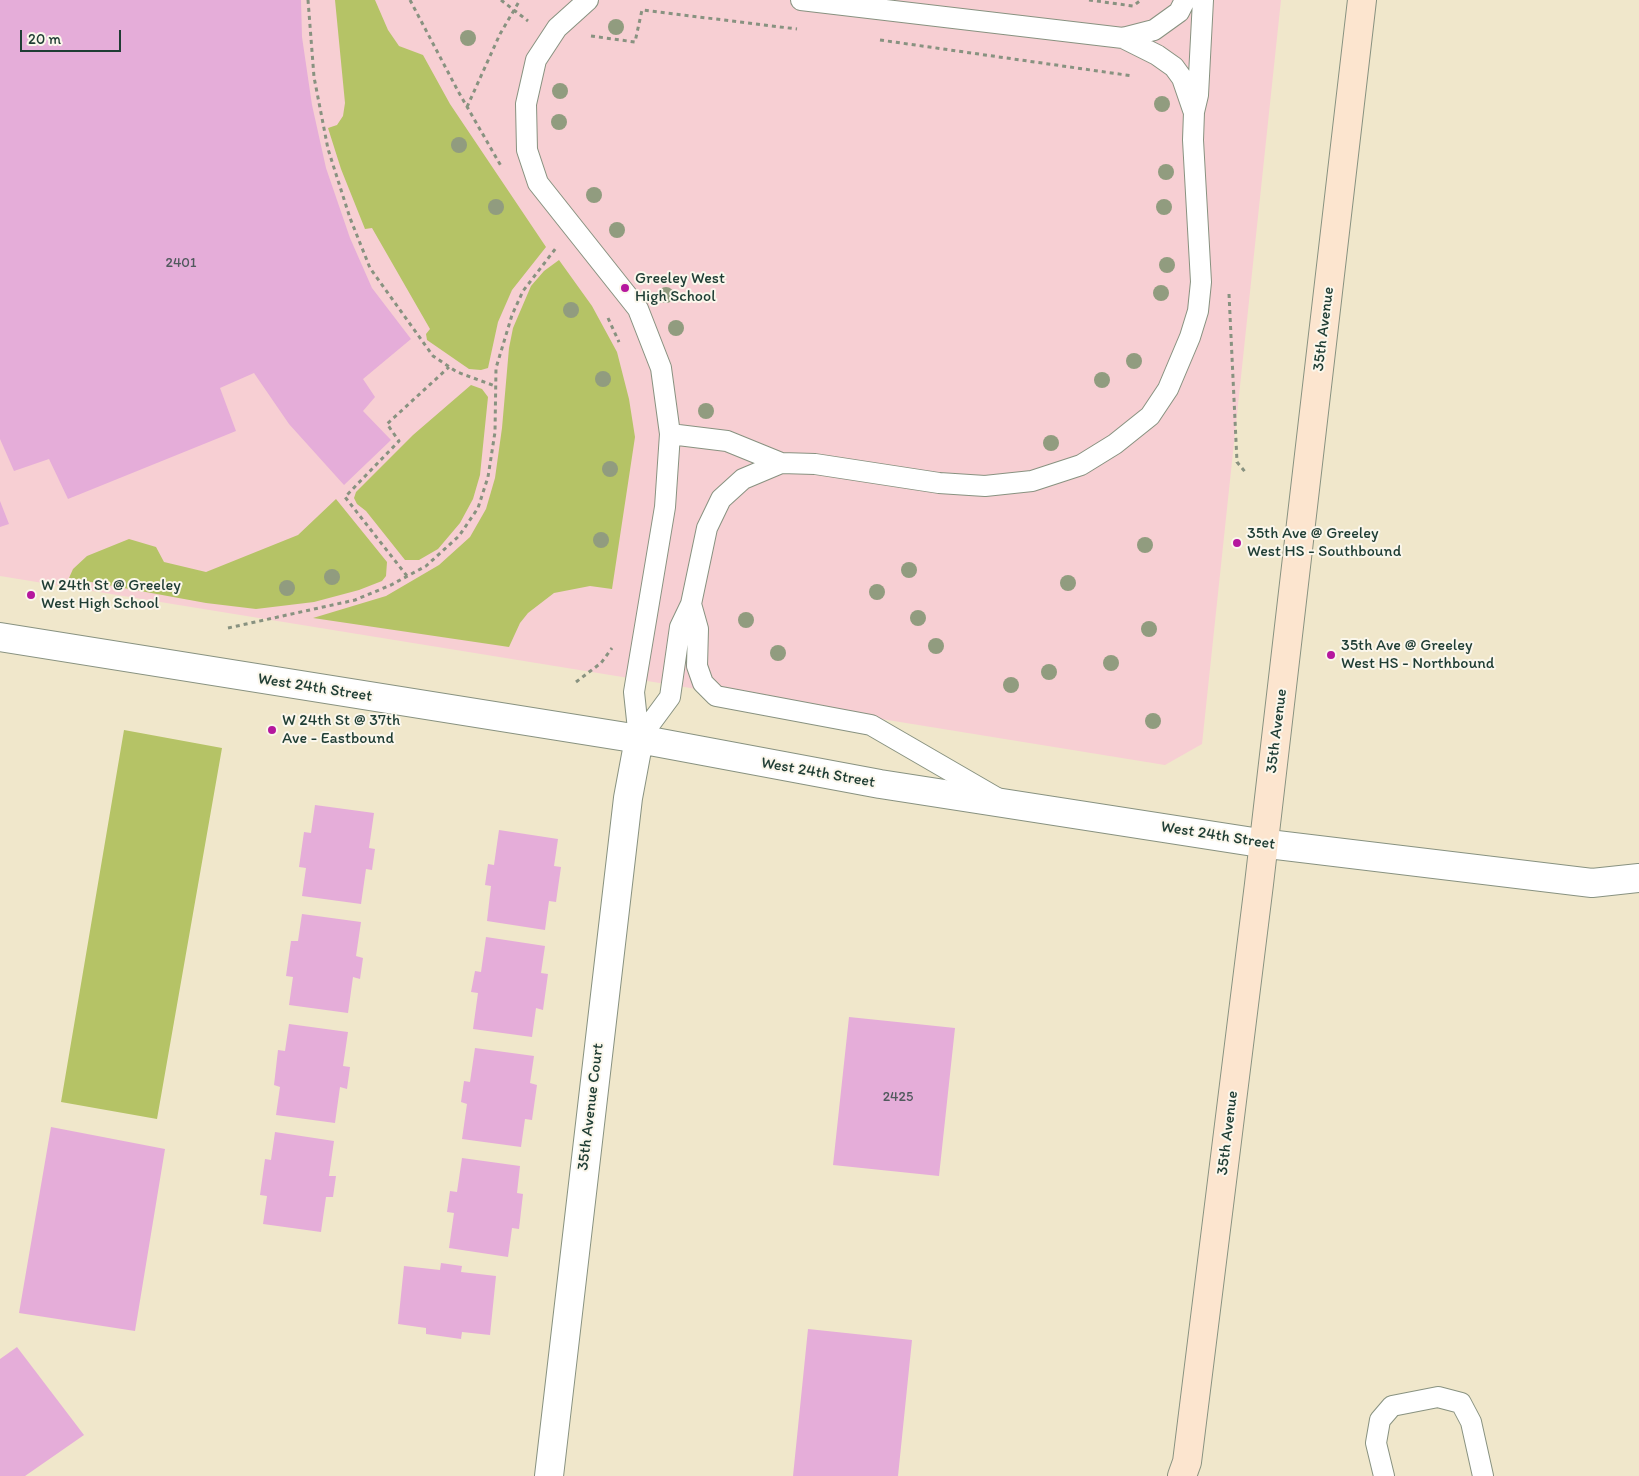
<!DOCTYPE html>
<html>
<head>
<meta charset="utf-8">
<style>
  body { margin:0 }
  #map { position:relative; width:1639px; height:1476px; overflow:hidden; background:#f0e7cb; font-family:Itim,sans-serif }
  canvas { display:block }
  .scale { position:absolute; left:20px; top:30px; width:101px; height:22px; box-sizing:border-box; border:2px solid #1f3d34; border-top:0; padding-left:6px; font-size:15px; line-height:18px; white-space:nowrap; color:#1f3d34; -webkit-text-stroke:4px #fbf7ec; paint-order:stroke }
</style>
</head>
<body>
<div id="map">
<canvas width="1639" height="1476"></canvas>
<div class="scale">20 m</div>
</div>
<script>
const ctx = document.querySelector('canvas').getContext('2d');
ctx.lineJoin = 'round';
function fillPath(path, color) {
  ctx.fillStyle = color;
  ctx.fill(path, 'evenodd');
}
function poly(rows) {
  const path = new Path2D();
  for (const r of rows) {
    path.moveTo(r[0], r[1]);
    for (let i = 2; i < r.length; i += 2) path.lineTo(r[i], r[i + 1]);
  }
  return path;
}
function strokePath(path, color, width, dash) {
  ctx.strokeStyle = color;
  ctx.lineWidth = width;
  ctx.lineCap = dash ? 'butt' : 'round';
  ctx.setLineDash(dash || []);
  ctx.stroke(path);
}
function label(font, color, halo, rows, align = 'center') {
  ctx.font = font + ' Itim,sans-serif';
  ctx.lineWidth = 4;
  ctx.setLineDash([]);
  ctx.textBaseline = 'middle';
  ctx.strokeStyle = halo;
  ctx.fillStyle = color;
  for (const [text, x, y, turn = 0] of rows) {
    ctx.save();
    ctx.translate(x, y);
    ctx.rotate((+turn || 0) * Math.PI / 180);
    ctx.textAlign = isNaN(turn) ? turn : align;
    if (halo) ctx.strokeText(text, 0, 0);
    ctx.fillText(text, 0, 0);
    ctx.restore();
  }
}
fillPath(poly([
  [0,0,1281,0,1202,744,1165,765,0,576]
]), '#f7cfd3');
fillPath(poly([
  [335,0,375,0,388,30,399,46,423,55,450,104,546,247,512,290,498,322,488,368,481,370,469,369,427,340,426,334,430,329,372,228,365,229,341,169,328,128,337,125,343,116,345,103],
  [559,260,592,306,617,352,629,399,635,437,612,589,590,586,554,593,528,613,520,623,509,647,313,618,386,596,439,565,470,537,486,509,495,478,502,428,509,348,513,328,531,286,544,271],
  [471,385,482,389,488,397,480,475,473,499,460,523,438,549,419,560,405,560,366,511,357,504,354,498,356,492,413,435],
  [336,499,387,562,386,576,382,581,359,590,314,602,256,609,206,603,69,578,73,569,87,556,129,539,156,547,164,562,206,572,298,535],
  [124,730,222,748,157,1119,61,1102]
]), '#b5c366');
fillPath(poly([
  [0,0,301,0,302,37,312,105,326,168,350,238,372,288,411,339,363,379,375,397,363,411,391,440,344,485,289,424,254,373,220,388,236,431,68,499,49,459,14,471,0,439],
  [0,501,9,524,0,527],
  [315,805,374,813,369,848,375,849,372,870,366,869,361,904,302,896,306,868,299,867,304,832,311,833],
  [499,830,558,839,554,866,561,867,556,902,549,901,545,930,487,921,491,886,485,885,488,864,494,865],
  [302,914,361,922,356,956,363,958,360,979,353,977,348,1013,289,1005,293,977,286,976,291,941,298,941],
  [486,937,545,946,541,973,548,974,543,1010,536,1008,532,1037,473,1029,478,993,471,992,475,971,481,972],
  [849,1017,955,1028,939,1176,833,1165],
  [289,1024,348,1032,343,1066,350,1067,347,1089,340,1087,335,1123,276,1115,280,1087,274,1085,278,1050,285,1051],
  [475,1048,534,1056,530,1083,537,1085,532,1120,525,1119,521,1147,462,1139,467,1104,461,1102,464,1081,470,1082],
  [51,1127,165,1149,135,1331,19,1313],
  [275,1132,334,1141,329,1176,336,1176,333,1197,326,1197,321,1232,263,1224,267,1196,260,1195,265,1159,271,1160],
  [462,1158,520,1166,517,1193,523,1194,519,1229,512,1228,508,1257,449,1248,454,1213,447,1212,450,1191,457,1192],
  [441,1263,462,1266,461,1272,496,1276,490,1335,462,1332,461,1339,426,1334,426,1328,398,1324,404,1266,440,1270],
  [808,1329,912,1340,898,1476,793,1476],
  [17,1347,84,1435,25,1476,0,1476,0,1359]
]), '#e5add9');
const lane = poly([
  [588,0,557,28,536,60,526,104,527,150,538,183,638,309,661,368,670,434,665,507,634,692,639,739],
  [801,0,1123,38,1157,55,1174,67,1182,78,1193,110],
  [1123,38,1154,30,1179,12,1185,0],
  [670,434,727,441,781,463],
  [691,604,698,629,697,666,703,683,716,696,871,725,997,798],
  [639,739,670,697,680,627,691,604,707,528,721,499,743,479,781,463,815,464,939,483,985,486,1032,481,1081,465,1115,444,1150,416,1168,389,1190,337,1198,311,1201,282,1193,140,1194,112,1198,95,1203,0],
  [1384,1476,1376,1443,1380,1420,1392,1406,1438,1397,1461,1403,1471,1422,1483,1476]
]);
const street = poly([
  [0,637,639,739,880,784,1260,843,1592,883,1639,878],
  [549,1476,614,918,628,798,639,739]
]);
const secondary = poly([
  [1182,1476,1187,1462,1259,884,1362,0]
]);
strokePath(lane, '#889280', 22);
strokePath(street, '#889280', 30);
strokePath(secondary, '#889280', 30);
strokePath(poly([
  [308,0,314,77,328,149,350,218,370,268,433,356,457,372,495,386],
  [410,0,458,91,501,166],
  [501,0,528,21],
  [1089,0,1133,6,1141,0],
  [591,36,635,42,642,10,797,29],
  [880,40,1133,76],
  [467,107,500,34,520,0],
  [1229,294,1237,462,1246,473],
  [608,318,619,342],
  [407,576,345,497,399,441,387,424,449,367],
  [228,628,355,600,391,585,426,566,459,536,478,508,488,477,495,432,496,368,512,315,523,291,556,248],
  [576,682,601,663,612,648]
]), '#889280', 3, [4, 4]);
strokePath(lane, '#fff', 20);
strokePath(street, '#fff', 28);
strokePath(secondary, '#fce5cf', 28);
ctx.fillStyle = '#919c7f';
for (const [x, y] of [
  [616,27],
  [468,38],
  [560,91],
  [1162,104],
  [559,122],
  [459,145],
  [1166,172],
  [594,195],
  [496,207],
  [1164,207],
  [617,230],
  [1167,265],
  [1161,293],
  [666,295],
  [571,310],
  [676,328],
  [1134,361],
  [603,379],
  [1102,380],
  [706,411],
  [1051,443],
  [610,469],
  [601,540],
  [1145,545],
  [909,570],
  [332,577],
  [1068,583],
  [287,588],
  [877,592],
  [918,618],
  [746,620],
  [1149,629],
  [936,646],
  [778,653],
  [1111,663],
  [1049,672],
  [1011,685],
  [1153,721]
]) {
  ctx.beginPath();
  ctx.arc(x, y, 8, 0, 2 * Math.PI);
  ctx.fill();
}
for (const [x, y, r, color] of [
  [625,288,5,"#b5179e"],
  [1237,543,5,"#b5179e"],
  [31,595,5,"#b5179e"],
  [1331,655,5,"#b5179e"],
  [272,730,5,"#b5179e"]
]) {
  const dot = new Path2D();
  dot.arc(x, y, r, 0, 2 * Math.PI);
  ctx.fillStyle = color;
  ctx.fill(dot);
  strokePath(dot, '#fbf7ec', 2);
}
label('14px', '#50595d', null, [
  ["2401",181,263],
  ["2425",898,1097]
]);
label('16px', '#1f3d34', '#fbf7ec', [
  ["Greeley West",635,279],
  ["High School",635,297],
  ["35th Ave @ Greeley",1247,534],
  ["West HS - Southbound",1247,552],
  ["W 24th St @ Greeley",41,586],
  ["West High School",41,604],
  ["35th Ave @ Greeley",1341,646],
  ["West HS - Northbound",1341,664],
  ["W 24th St @ 37th",282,721],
  ["Ave - Eastbound",282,739]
], 'left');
label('16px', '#1f3d34', '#fbf7ec', [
  ["35th Avenue",1324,329,-83],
  ["West 24th Street",315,688,9],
  ["35th Avenue",1277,731,-83],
  ["West 24th Street",818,773,10],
  ["West 24th Street",1218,836,9],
  ["35th Avenue Court",591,1107,-83],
  ["35th Avenue",1228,1133,-83]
]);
</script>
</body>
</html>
